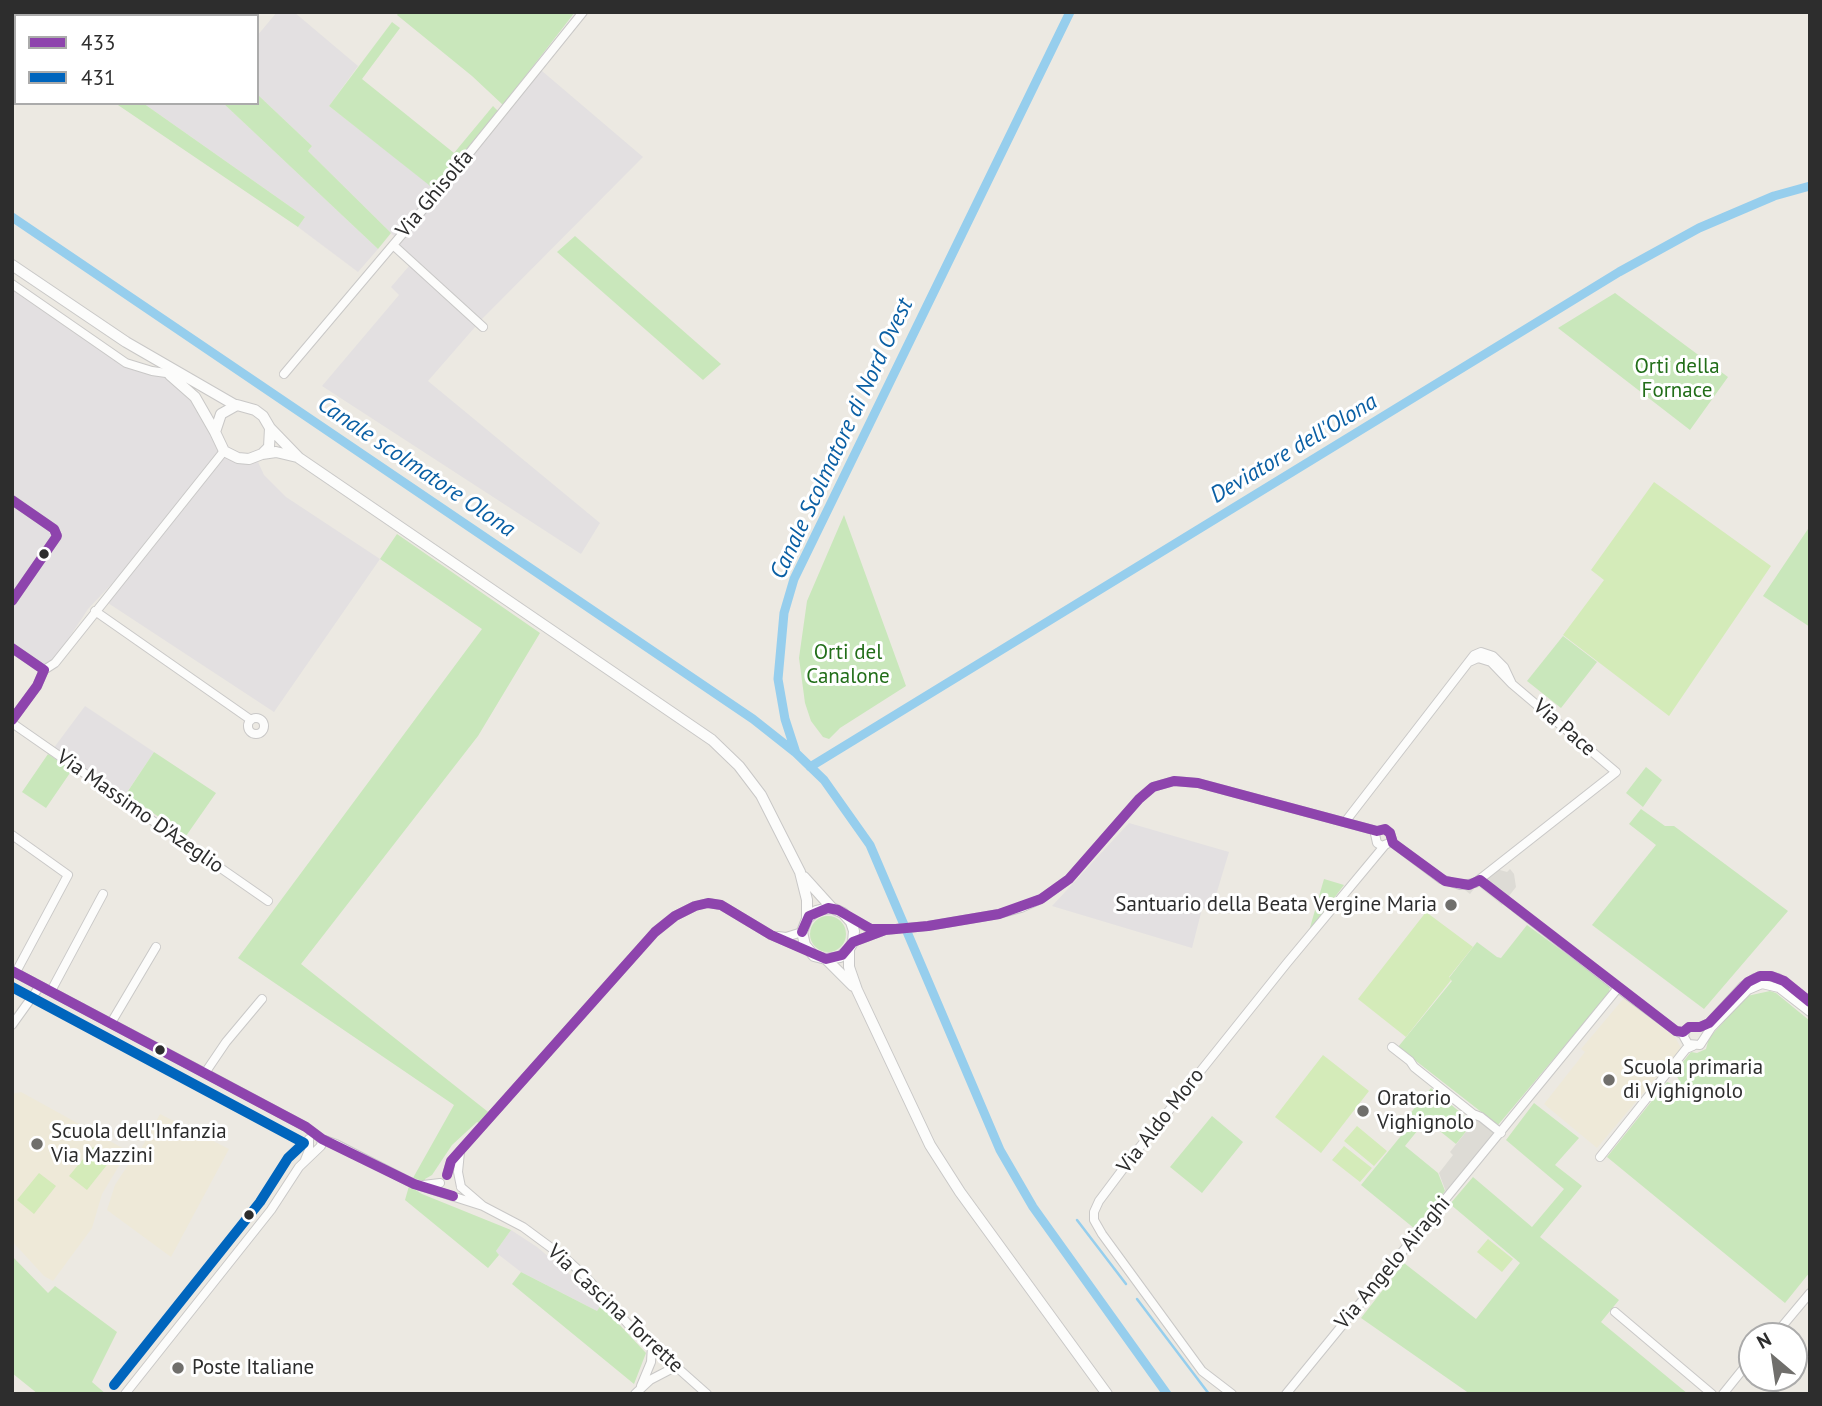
<!DOCTYPE html>
<html>
<head>
<meta charset="utf-8">
<style>
  body { margin:0 }
  #map { position:relative; width:1822px; height:1406px; overflow:hidden; background:#ece9e2; font-family:"PT Sans",sans-serif }
  canvas { display:block }
  .frame { position:absolute; inset:0; border:14px solid #2d2d2d; pointer-events:none }
  .legend { position:absolute; left:14px; top:14px; width:245px; height:91px; box-sizing:border-box; background:#fff; border:2px solid #ababab; margin:0; padding:9px 12px; list-style:none; font-size:21px; color:#2d2d2d }
  .legend li { display:flex; align-items:center; gap:14px; height:35px }
  .legend b { width:35px; border:2px solid #ababab }
  .north { position:absolute; left:1738px; top:1322px; width:70px; height:70px; box-sizing:border-box; background:#fff; border:2px solid #ababab; border-radius:50%; rotate:331deg; font-size:19px; font-weight:700; line-height:28px; text-align:center; color:#2d2d2d }
  .north::after { content:''; display:block; margin:auto; width:24px; height:32px; background:#706f6c; clip-path:polygon(50% 0,100% 100%,50% 72%,0 100%) }
</style>
</head>
<body>
<div id="map">
<canvas width="1822" height="1406"></canvas>
<div class="frame"></div>
<ul class="legend">
<li><b style="height:9px;background:#8e44ad"></b>433</li>
<li><b style="height:9px;background:#0065bd"></b>431</li>
</ul>
<div class="north">N</div>
</div>
<script>
const ctx = document.querySelector('canvas').getContext('2d');
ctx.lineJoin = 'round';
function fillPath(path, color) {
  ctx.fillStyle = color;
  ctx.fill(path, 'evenodd');
}
function poly(rows) {
  const path = new Path2D();
  for (const r of rows) {
    if (r.length === 3) {
      path.moveTo(r[0] + r[2], r[1]);
      path.arc(r[0], r[1], r[2], 0, 2 * Math.PI);
      continue;
    }
    path.moveTo(r[0], r[1]);
    for (let i = 2; i < r.length; i += 2) path.lineTo(r[i], r[i + 1]);
  }
  return path;
}
function strokePath(path, color, width, dash) {
  ctx.strokeStyle = color;
  ctx.lineWidth = width;
  ctx.lineCap = dash ? 'butt' : 'round';
  ctx.setLineDash(dash || []);
  ctx.stroke(path);
}
function label(font, color, halo, rows, align = 'center') {
  ctx.font = font + ' "PT Sans",sans-serif';
  ctx.lineWidth = 6;
  ctx.setLineDash([]);
  ctx.textBaseline = 'middle';
  ctx.strokeStyle = halo;
  ctx.fillStyle = color;
  for (const [text, x, y, turn = 0] of rows) {
    ctx.save();
    ctx.translate(x, y);
    ctx.rotate((+turn || 0) * Math.PI / 180);
    ctx.textAlign = isNaN(turn) ? turn : align;
    if (halo) ctx.strokeText(text, 0, 0);
    ctx.fillText(text, 0, 0);
    ctx.restore();
  }
}
fillPath(poly([
  [277,12,294,12,358,66,329,106,434,188,535,65,643,157,482,319,428,381,600,523,581,554,322,386,399,295,391,287,409,266,393,251,400,242,308,151,312,146,257,94,257,36],
  [143,103,223,103,378,249,358,272,298,227,305,217],
  [12,284,126,363,159,373,181,384,224,451,123,572,88,609,55,659,44,670,12,648],
  [225,456,247,463,258,462,264,475,286,497,380,559,274,712,108,603],
  [85,706,154,752,123,798,53,749],
  [1129,823,1229,852,1213,905,1202,909,1192,948,1052,906],
  [511,1230,537,1247,579,1282,601,1305,597,1311,521,1272,499,1255,496,1251]
]), '#e3e0e1');
fillPath(poly([
  [1624,998,1675,1037,1681,1048,1597,1148,1544,1104,1585,1052,1581,1049],
  [21,1092,128,1151,102,1194,92,1228,53,1281,44,1276,12,1241,12,1094],
  [160,1114,229,1149,171,1257,107,1210,115,1185,135,1154,137,1155,141,1149]
]), '#eee9d8');
fillPath(poly([
  [399,12,575,12,503,105,472,76,397,15],
  [392,22,400,28,362,79,454,153,493,106,498,111,434,189,329,106],
  [257,94,312,146,308,151,391,233,378,249,223,103,257,103],
  [115,103,143,103,305,217,298,227],
  [575,236,721,364,703,380,557,252],
  [1615,293,1728,377,1690,430,1558,328],
  [844,515,906,686,840,728,829,739,823,737,811,721,805,703,799,658,807,601],
  [1810,526,1810,627,1763,596],
  [397,534,540,633,478,736,301,964,492,1115,483,1125,477,1122,452,1145,432,1175,425,1179,426,1182,413,1178,454,1105,238,958,482,629,380,559],
  [1563,636,1597,662,1561,708,1527,681],
  [154,752,216,793,186,836,126,794],
  [48,754,72,770,46,808,22,792],
  [1646,767,1662,780,1643,807,1626,793],
  [1641,809,1665,826,1674,826,1788,911,1704,1009,1592,925,1656,845,1629,824],
  [1324,879,1344,885,1309,931],
  [828,934,18],
  [1527,925,1610,986,1609,993,1498,1125,1398,1047,1452,981,1449,978,1477,942,1497,957,1501,958],
  [1770,991,1776,993,1810,1021,1810,1272,1785,1303,1607,1157,1667,1082,1676,1086,1679,1080,1676,1075,1677,1069,1691,1052,1697,1053,1706,1049,1709,1038,1747,996],
  [1431,1088,1473,1123,1456,1144,1426,1120,1405,1146,1438,1173,1445,1191,1415,1229,1361,1185,1409,1126,1404,1121],
  [1534,1103,1579,1138,1555,1165,1582,1186,1540,1237,1619,1300,1601,1322,1688,1394,1470,1394,1361,1318,1404,1263,1476,1319,1520,1263,1450,1204,1473,1177,1532,1227,1564,1189,1506,1140],
  [1212,1116,1243,1142,1202,1193,1170,1167],
  [409,1186,422,1194,511,1230,496,1251,499,1255,488,1268,405,1200],
  [12,1256,48,1293,55,1286,117,1332,92,1382,106,1394,38,1394,12,1373],
  [521,1272,597,1311,601,1305,646,1353,634,1384,512,1284]
]), '#c9e7bb');
fillPath(poly([
  [1654,482,1771,566,1669,716,1563,635,1604,580,1591,570],
  [1426,912,1473,947,1449,977,1451,980,1406,1037,1358,999],
  [1323,1055,1369,1091,1321,1153,1275,1117],
  [1357,1126,1387,1151,1374,1166,1344,1141],
  [1344,1146,1372,1168,1360,1182,1332,1160],
  [93,1147,110,1161,87,1190,69,1176],
  [39,1173,56,1186,34,1214,17,1200],
  [1488,1239,1513,1259,1502,1272,1477,1252]
]), '#d4ebb9');
fillPath(poly([
  [1495,862,1500,870,1507,872,1510,869,1514,874,1516,887,1502,905,1477,885,1470,894,1461,887],
  [1477,1118,1494,1133,1446,1192,1439,1173,1453,1155,1450,1152]
]), '#dddbd5');
strokePath(poly([
  [1077,1220,1126,1284],
  [1137,1299,1209,1394]
]), '#96ceed', 2.5);
strokePath(poly([
  [1070,12,794,579,784,613,778,679,785,719,796,753,824,780,870,845,1000,1150,1033,1207,1167,1394],
  [12,217,753,719,796,753],
  [810,767,1619,272,1699,228,1774,196,1810,186]
]), '#96ceed', 9);
const minor = poly([
  [393,245,483,327],
  [12,284,126,363,152,371,166,373],
  [284,374,442,187,583,12],
  [12,500,54,529,57,536,12,601],
  [95,611,251,720],
  [12,648,44,670],
  [256,726,8],
  [12,720,37,686,44,670,55,663,224,451],
  [12,723,268,901],
  [1345,822,1474,655,1481,652,1493,656,1504,667,1512,684,1491,662,1478,658,1469,662],
  [1375,834,1377,843,1382,846,1387,844],
  [12,835,68,875,16,972],
  [1480,880,1618,988,1676,1031,1684,1035],
  [848,918,871,929,878,929],
  [778,936,786,937,802,932],
  [853,942,885,930,928,926,999,914,1021,908,1041,899,1069,879,1139,799,1153,787,1174,781,1198,783,1377,831,1385,829,1390,833,1393,843,1441,879,1460,885,1475,883,1616,772,1512,684],
  [12,971,205,1073,306,1127,322,1139,336,1144,414,1184,483,1206],
  [51,991,103,894],
  [1810,1002,1778,978,1765,976,1755,978,1743,986,1709,1023,1700,1027,1689,1027,1685,1031,1684,1037,1688,1044,1700,1045,1711,1028,1748,990,1762,984,1779,988,1810,1012],
  [111,1023,156,947],
  [12,1025,40,986],
  [1392,1047,1410,1061,1414,1067,1473,1114,1481,1117,1501,1133],
  [205,1073,226,1042,262,999],
  [460,1152,458,1172,461,1187],
  [1600,1157,1686,1049,1693,1046],
  [305,1160,309,1150,309,1139],
  [447,1175,451,1161,655,932,675,916,695,906,708,903,721,905,771,935,809,951],
  [423,1185,440,1183],
  [461,1187,483,1206,523,1227,565,1258,586,1277,628,1324,707,1394],
  [1615,1312,1712,1394],
  [1774,1336,1810,1293],
  [641,1386,651,1362,652,1346],
  [125,1394,271,1210,299,1167,321,1146,322,1139],
  [635,1394,650,1380,675,1367],
  [1232,1394,1202,1371,1102,1234,1094,1220,1094,1212,1099,1201,1135,1153,1287,963,1385,845],
  [1286,1394,1618,988],
  [1723,1394,1752,1358]
]);
const secondary = poly([
  [12,265,126,342,235,405],
  [170,375,195,397,215,432],
  [237,405,255,410,263,416,270,428,269,447,262,454,249,459,238,458,224,451,215,432,221,414,237,405],
  [270,428,299,458,712,740,739,766,761,795,800,872,807,900,807,919,802,932,805,945,814,956,826,959,840,957,849,949,853,942,854,931,851,922,843,913,832,908,824,909,816,911,807,919],
  [262,454,276,452,297,457],
  [804,877,832,908],
  [849,949,849,967,857,990,930,1145,960,1192,1107,1394],
  [826,959,853,986]
]);
strokePath(minor, '#c9c8c7', 10);
strokePath(secondary, '#c9c8c7', 12);
strokePath(minor, '#fcfcfb', 8);
strokePath(secondary, '#fcfcfb', 10);
strokePath(poly([
  [12,500,54,529,57,536,12,601],
  [12,648,44,670,37,686,12,720],
  [1480,880,1676,1031,1683,1032,1689,1027,1700,1027,1709,1023,1748,982,1760,976,1771,976,1784,981,1810,1002],
  [802,932,809,916,828,908,838,910,871,929,893,929],
  [853,942,885,930,928,926,999,914,1041,899,1069,879,1139,799,1153,787,1174,781,1198,783,1377,831,1385,829,1390,833,1393,843,1445,881,1469,885,1480,880],
  [12,971,306,1127,322,1139,414,1184,453,1196],
  [447,1175,451,1161,655,932,675,916,695,906,708,903,721,905,771,935,826,959,842,955,853,942]
]), '#8e44ad', 10);
strokePath(poly([
  [12,987,304,1143,288,1158,260,1202,114,1385]
]), '#0065bd', 10);
for (const [x, y, r, color] of [
  [44,554,6,"#2d2d2d"],
  [1451,905,7,"#706f6c"],
  [160,1050,6,"#2d2d2d"],
  [1609,1080,7,"#706f6c"],
  [1363,1111,7,"#706f6c"],
  [37,1144,7,"#706f6c"],
  [249,1215,6,"#2d2d2d"],
  [178,1368,7,"#706f6c"]
]) {
  const dot = new Path2D();
  dot.arc(x, y, r, 0, 2 * Math.PI);
  ctx.fillStyle = color;
  ctx.fill(dot);
  strokePath(dot, '#fff', 2.5);
}
label('21px', '#2d2d2d', '#fff', [
  ["Via Ghisolfa",435,194,-50],
  ["Via Pace",1564,728,41],
  ["Via Massimo D'Azeglio",140,812,35],
  ["Via Aldo Moro",1161,1121,-52],
  ["Via Angelo Airaghi",1393,1263,-50],
  ["Via Cascina Torrette",615,1309,43]
]);
label('21px', '#226e19', '#fff', [
  ["Orti della",1677,367],
  ["Fornace",1677,391],
  ["Orti del",848,653],
  ["Canalone",848,677]
]);
label('21px', '#2d2d2d', '#fff', [
  ["Santuario della Beata Vergine Maria",1437,905,"right"],
  ["Scuola primaria",1623,1068],
  ["di Vighignolo",1623,1092],
  ["Oratorio",1377,1099],
  ["Vighignolo",1377,1123],
  ["Scuola dell'Infanzia",51,1132],
  ["Via Mazzini",51,1156],
  ["Poste Italiane",192,1368]
], 'left');
label('italic 23px', '#0a5fa4', '#fff', [
  ["Canale Scolmatore di Nord Ovest",842,439,-65],
  ["Deviatore dell'Olona",1294,449,-31],
  ["Canale scolmatore Olona",416,467,34]
]);
</script>
</body>
</html>
